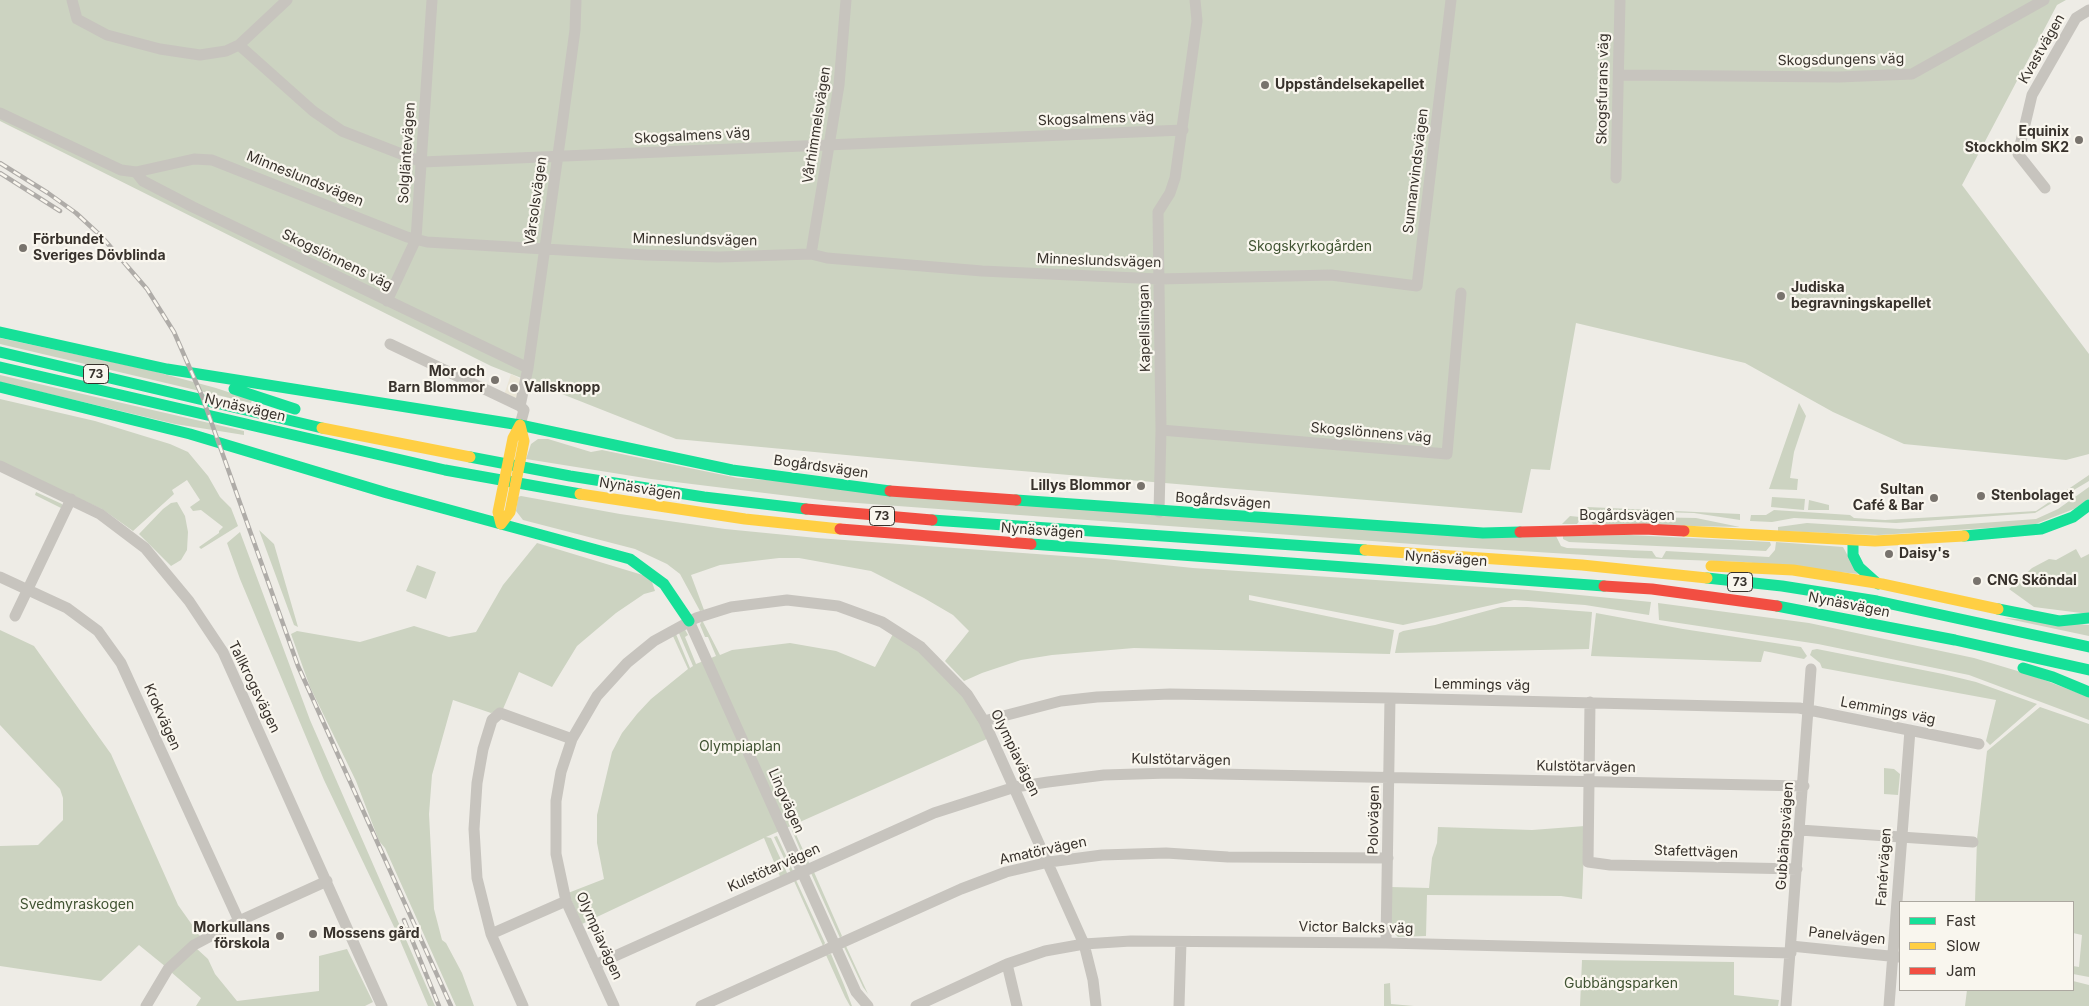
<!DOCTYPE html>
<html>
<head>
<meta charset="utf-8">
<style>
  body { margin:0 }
  #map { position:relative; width:2089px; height:1006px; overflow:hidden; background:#eeece6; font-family:Inter,sans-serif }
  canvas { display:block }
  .legend { position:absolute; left:1899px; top:901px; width:175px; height:90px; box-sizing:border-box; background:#f9f6ee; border:1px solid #aca8a0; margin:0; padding:6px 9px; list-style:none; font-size:15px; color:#38322c }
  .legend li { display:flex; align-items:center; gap:10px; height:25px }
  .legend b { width:25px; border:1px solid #aca8a0 }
</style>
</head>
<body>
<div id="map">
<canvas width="2089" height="1006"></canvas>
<ul class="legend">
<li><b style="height:6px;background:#16e098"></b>Fast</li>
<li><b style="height:6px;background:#ffcf43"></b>Slow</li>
<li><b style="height:6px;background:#f24e42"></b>Jam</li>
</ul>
</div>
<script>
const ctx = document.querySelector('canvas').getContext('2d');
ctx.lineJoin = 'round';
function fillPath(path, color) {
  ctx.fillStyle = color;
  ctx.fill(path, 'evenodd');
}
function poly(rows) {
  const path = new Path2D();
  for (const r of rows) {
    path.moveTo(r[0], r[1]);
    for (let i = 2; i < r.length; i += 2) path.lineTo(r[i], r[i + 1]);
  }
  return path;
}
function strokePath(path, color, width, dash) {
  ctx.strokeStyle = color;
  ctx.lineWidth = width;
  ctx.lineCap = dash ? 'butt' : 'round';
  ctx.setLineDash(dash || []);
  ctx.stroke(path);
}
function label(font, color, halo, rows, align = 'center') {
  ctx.font = font + ' Inter,sans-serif';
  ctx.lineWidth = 4.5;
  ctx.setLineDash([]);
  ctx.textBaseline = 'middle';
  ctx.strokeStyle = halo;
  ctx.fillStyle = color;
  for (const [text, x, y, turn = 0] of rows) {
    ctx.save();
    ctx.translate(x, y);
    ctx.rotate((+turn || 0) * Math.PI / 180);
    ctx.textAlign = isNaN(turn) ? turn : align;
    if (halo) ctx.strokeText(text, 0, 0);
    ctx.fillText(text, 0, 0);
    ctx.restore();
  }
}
fillPath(poly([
  [0,0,2066,0,2057,5,1962,185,2089,354,2089,454,2066,460,1904,444,1833,412,1745,363,1576,323,1550,470,1531,469,1522,513,974,467,676,439,491,366,0,121],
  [0,338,149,370,216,388,252,400,251,403,0,344],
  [0,375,244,431,244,435,175,424,0,382],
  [0,399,95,421,170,444,188,452,208,476,220,497,231,508,238,526,201,549,199,547,219,533,219,531,223,527,201,510,193,511,190,507,200,500,187,480,172,490,174,494,133,531,102,509,0,463],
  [1799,403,1806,416,1794,452,1790,478,1798,479,1797,490,1769,489],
  [538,439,548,439,591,452,602,450,738,478,1556,536,1561,546,1567,548,1652,551,1656,557,1662,558,1666,551,1769,557,1775,550,1776,542,1843,547,1858,574,1744,562,1634,558,1440,546,830,501,651,479,526,459,531,444],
  [2089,475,2089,481,2035,513,1896,523,1794,518,1772,522,1750,521,1751,515,1766,515,1774,510,1850,515,1854,518,1885,520,2036,511],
  [2089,487,2089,499,2074,509,2033,525,1879,535,1778,531,1778,527,1807,523,1900,529,2036,519,2058,509],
  [36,492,62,504,63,509,35,495],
  [521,496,620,514,725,529,817,538,1105,559,1193,568,1528,590,1651,602,1649,615,1585,605,1514,600,1403,625,1249,595,1249,600,1394,630,1390,654,1134,648,1052,655,1021,660,982,673,964,681,945,661,969,631,953,615,924,598,871,571,799,558,779,558,720,565,691,575,704,610,700,611,680,574,667,564,635,549,523,520,516,511,518,497],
  [1772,497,1805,499,1804,510,1771,507],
  [1809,500,1829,505,1829,510,1808,510],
  [177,502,185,516,188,532,187,550,181,560,171,566,139,534,163,509,171,503],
  [1587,507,1740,514,1740,520,1694,513,1587,510],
  [1570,516,1580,517,1580,520,1577,524,1562,524],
  [1587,516,1696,518,1740,527,1593,524],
  [259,530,274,544,298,627,294,625],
  [240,532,310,720,435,1006,428,1006,396,931,324,780,240,579,227,543],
  [1630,535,1770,542,1771,545,1766,551,1569,542,1563,539,1563,536],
  [537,543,646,576,651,579,655,591,644,594,616,613,577,646,552,687,519,672,503,709,491,713,453,700,432,775,429,814,434,909,442,940,446,943,462,973,474,1006,456,1006,385,848,379,841,356,781,310,687,291,634,297,631,360,642,414,626,449,637,476,632,503,585],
  [2076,549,2081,558,2089,554,2089,614,2034,607,2009,589,2032,568,2049,559,2056,560],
  [417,565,436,572,426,599,406,591],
  [1658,603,1809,623,1974,658,2031,675,2089,697,2089,720,1969,675,1818,644,1659,620],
  [1501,607,1527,607,1592,612,1589,649,1395,653,1399,633,1403,631,1435,625],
  [1596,613,1683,629,1801,647,1807,656,1804,659,1764,651,1761,662,1591,656],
  [2004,618,2089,625,2089,636],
  [702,620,720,655,732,650,790,643,836,651,875,667,893,634,921,653,959,690,989,738,766,837,771,838,788,875,781,879,764,838,582,924,568,893,604,879,597,843,597,815,612,752,622,733,637,714,651,699,688,669,672,634,676,634,690,668,693,666,678,631,684,628,688,635,685,637,696,664,716,656,708,637,705,637,700,625],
  [0,630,34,646,111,754,178,905,200,936,166,967,139,945,101,981,0,966,0,846,38,845,63,820,63,798,60,789,0,725],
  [1817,649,1943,674,1976,682,2037,704,1990,745,1986,741,1996,700,1822,668,1820,663,1810,655,1812,650],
  [2040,707,2089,724,2089,977,2073,974,2073,966,2079,967,2082,935,2073,933,2073,902,1975,902,1977,839,1987,751],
  [1884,768,1894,769,1900,774,1898,795,1884,794],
  [1585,826,1582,899,1561,896,1427,895,1426,936,1398,937,1391,930,1391,887,1429,888,1432,858,1437,843,1438,827,1532,830],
  [791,828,793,828,810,865,807,866],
  [777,836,793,871,791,873,774,837],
  [814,872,842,936,840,938,811,873],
  [796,880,825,943,823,946,794,881],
  [846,946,868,994,863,987,844,947],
  [196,948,208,959,215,974,237,1001,319,991,319,956,347,949,373,1002,365,1006,196,1006,201,998,171,972],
  [831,954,844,985,852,1006,850,1006,845,997,826,955],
  [1582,960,1734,962,1734,995,1779,1000,1778,1006,1580,1006],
  [2073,981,2089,985,2089,1006,1965,1006,1967,990,2073,990],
  [1390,983,1391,1004,1414,1006,1384,1006,1384,984]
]), '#ccd3c1');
fillPath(poly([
  [511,374,524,381,519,404,504,395]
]), '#eae6d7');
strokePath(poly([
  [72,0,77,19,107,35,160,49,200,55,226,51,239,45,287,0],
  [239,45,313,111,342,131,422,162,1183,130],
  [1620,75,1839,77,1912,74,2044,0],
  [0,113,121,170,136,172,194,159,212,160,407,237,427,242,646,255,719,257,811,254,827,258,982,271,1159,279,1331,275,1417,286,1451,0],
  [136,172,143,181,193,207,528,368],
  [1616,178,1620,0],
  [2045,188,2018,154,2032,95,2076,18,2089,10],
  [811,254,839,85,846,0],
  [387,301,416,239,432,0],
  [390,344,520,406,524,410,520,425],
  [520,406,528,368,562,126,575,30,576,0],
  [1161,430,1447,454,1461,293],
  [0,466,100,514,145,548,189,601,223,652,382,1006],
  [1159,512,1161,430,1158,212,1170,193,1175,178,1197,21,1195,0],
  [0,577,67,608,98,631,121,663,239,921],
  [15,616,71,499],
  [689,621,856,992,868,1006],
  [1590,702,1588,862,1610,865,1797,869],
  [984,721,1061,701,1097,697,1170,694,1390,698,1799,708,1979,744],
  [1800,830,1973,842],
  [491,934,566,901],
  [1386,943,1390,698],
  [1791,946,1899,957],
  [1007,964,1017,1006],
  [595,965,934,813,1015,787,1048,782,1104,775,1169,773,1804,786],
  [146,1006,168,969,194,945,239,921,327,881],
  [523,1006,491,934,477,878,474,829,477,783,483,749,492,720,500,713,572,739],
  [614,1006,566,901,556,854,556,801,561,772,572,739,597,696,627,663,654,641,696,618,731,607,787,600,838,606,882,622,921,647,967,694,984,721,1084,944,1093,980,1096,1006],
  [701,1006,961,889,1006,872,1049,862,1102,855,1166,853,1228,857,1388,858],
  [916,1006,1007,964,1045,951,1084,944,1131,941,1386,943,1791,953],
  [1179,1006,1181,942],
  [1786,1006,1811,669],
  [1889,1006,1910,730]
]), '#c7c4be', 11);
strokePath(poly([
  [0,332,167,369,520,425],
  [0,352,322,428],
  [0,367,445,470,580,494],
  [0,387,190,434,387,493,501,524],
  [234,389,295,409],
  [520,425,732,470,890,491],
  [470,457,570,476,704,497,806,509],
  [1016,500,1483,533,1520,532],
  [932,520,1365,550],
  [501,524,630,559,664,584,689,621],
  [1964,536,2041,529,2073,517,2089,505],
  [1853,541,1853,555,1859,567,1878,584],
  [1031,544,1604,586],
  [1707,578,1782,586,1877,601,2089,647],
  [1777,606,1955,640,2089,670],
  [1998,609,2059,621,2089,618],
  [2023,668,2053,677,2089,692]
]), '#16e098', 11);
strokePath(poly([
  [322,428,470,457],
  [580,494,745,519,840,529],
  [501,524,510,512,524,441,520,425],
  [501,524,498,512,513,438,520,425],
  [1684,531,1875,541,1964,536],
  [1365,550,1582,565,1707,578],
  [1711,566,1793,570,1882,584,1998,609]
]), '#ffcf43', 11);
strokePath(poly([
  [890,491,1016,500],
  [806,509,932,520],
  [840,529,1031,544],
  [1520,532,1644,529,1684,531],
  [1604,586,1652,589,1777,606]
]), '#f24e42', 11);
const rail = poly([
  [0,163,48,193,76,213,102,237,147,289,174,332,202,396,298,666,451,1006],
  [0,173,60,211],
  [404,920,439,1006]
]);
strokePath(rail, '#afaca8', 4.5);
strokePath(rail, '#f9f6ee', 2.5, [8]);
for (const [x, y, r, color] of [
  [1265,85,5,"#78736d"],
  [2079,140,5,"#78736d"],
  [23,248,5,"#78736d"],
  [1781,296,5,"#78736d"],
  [495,380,5,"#78736d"],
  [514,388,5,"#78736d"],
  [1141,486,5,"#78736d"],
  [1981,496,5,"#78736d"],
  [1934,498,5,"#78736d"],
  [1889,554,5,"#78736d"],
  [1977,581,5,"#78736d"],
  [313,934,5,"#78736d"],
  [280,936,5,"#78736d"]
]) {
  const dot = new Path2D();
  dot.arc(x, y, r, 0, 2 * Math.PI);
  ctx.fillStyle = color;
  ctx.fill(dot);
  strokePath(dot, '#f9f6ee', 2);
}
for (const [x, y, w] of [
  [96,374,25],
  [882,516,25],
  [1740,582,25]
]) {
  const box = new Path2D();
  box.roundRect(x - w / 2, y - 9.5, w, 19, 4);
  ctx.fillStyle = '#f9f6ee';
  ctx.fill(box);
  strokePath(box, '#38322c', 1);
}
label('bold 12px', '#38322c', null, [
  ["73",96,374],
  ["73",882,516],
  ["73",1740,582]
]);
label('14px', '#38322c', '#f9f6ee', [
  ["Kvastvägen",2042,49,-60],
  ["Skogsdungens väg",1841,60,-1],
  ["Skogsfurans väg",1603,89,-89],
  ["Skogsalmens väg",1096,119,-2],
  ["Vårhimmelsvägen",817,125,-81],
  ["Skogsalmens väg",692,136,-3],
  ["Solgläntevägen",407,153,-86],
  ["Sunnanvindsvägen",1416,171,-83],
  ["Minneslundsvägen",305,179,22],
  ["Vårsolsvägen",536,201,-82],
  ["Minneslundsvägen",695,240,1],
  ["Skogslönnens väg",337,260,26],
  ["Minneslundsvägen",1099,261,2],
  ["Kapellslingan",1145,328,-91],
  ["Nynäsvägen",245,408,13],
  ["Skogslönnens väg",1371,433,5],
  ["Bogårdsvägen",821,467,8],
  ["Nynäsvägen",640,489,9],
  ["Bogårdsvägen",1223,501,4],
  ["Bogårdsvägen",1627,516],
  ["Nynäsvägen",1042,531,4],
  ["Nynäsvägen",1446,559,4],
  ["Nynäsvägen",1849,605,11],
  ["Lemmings väg",1482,685,1],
  ["Tallkrogsvägen",254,687,64],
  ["Lemmings väg",1888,711,11],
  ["Krokvägen",162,717,66],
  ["Olympiavägen",1015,753,64],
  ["Kulstötarvägen",1181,760,1],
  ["Kulstötarvägen",1586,767,1],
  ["Lingvägen",786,801,66],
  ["Polovägen",1374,820,-89],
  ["Gubbängsvägen",1785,836,-86],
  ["Amatörvägen",1043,851,-12],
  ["Stafettvägen",1696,852,2],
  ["Fanérvägen",1884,867,-86],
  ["Kulstötarvägen",774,868,-24],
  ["Victor Balcks väg",1356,928,1],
  ["Olympiavägen",599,936,66],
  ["Panelvägen",1847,936,6]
]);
label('bold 14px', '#38322c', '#f9f6ee', [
  ["Uppståndelsekapellet",1275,85],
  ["Equinix",2069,132,"right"],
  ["Stockholm SK2",2069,148,"right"],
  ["Förbundet",33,240],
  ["Sveriges Dövblinda",33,256],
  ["Judiska",1791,288],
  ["begravningskapellet",1791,304],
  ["Mor och",485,372,"right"],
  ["Barn Blommor",485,388,"right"],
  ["Vallsknopp",524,388],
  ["Lillys Blommor",1131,486,"right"],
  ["Sultan",1924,490,"right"],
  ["Café & Bar",1924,506,"right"],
  ["Stenbolaget",1991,496],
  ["Daisy's",1899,554],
  ["CNG Sköndal",1987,581],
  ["Morkullans",270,928,"right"],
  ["förskola",270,944,"right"],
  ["Mossens gård",323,934]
], 'left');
label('14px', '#405332', '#f9f6ee', [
  ["Skogskyrkogården",1310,247],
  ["Olympiaplan",740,747],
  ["Svedmyraskogen",77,905],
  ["Gubbängsparken",1621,984]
]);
</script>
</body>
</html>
